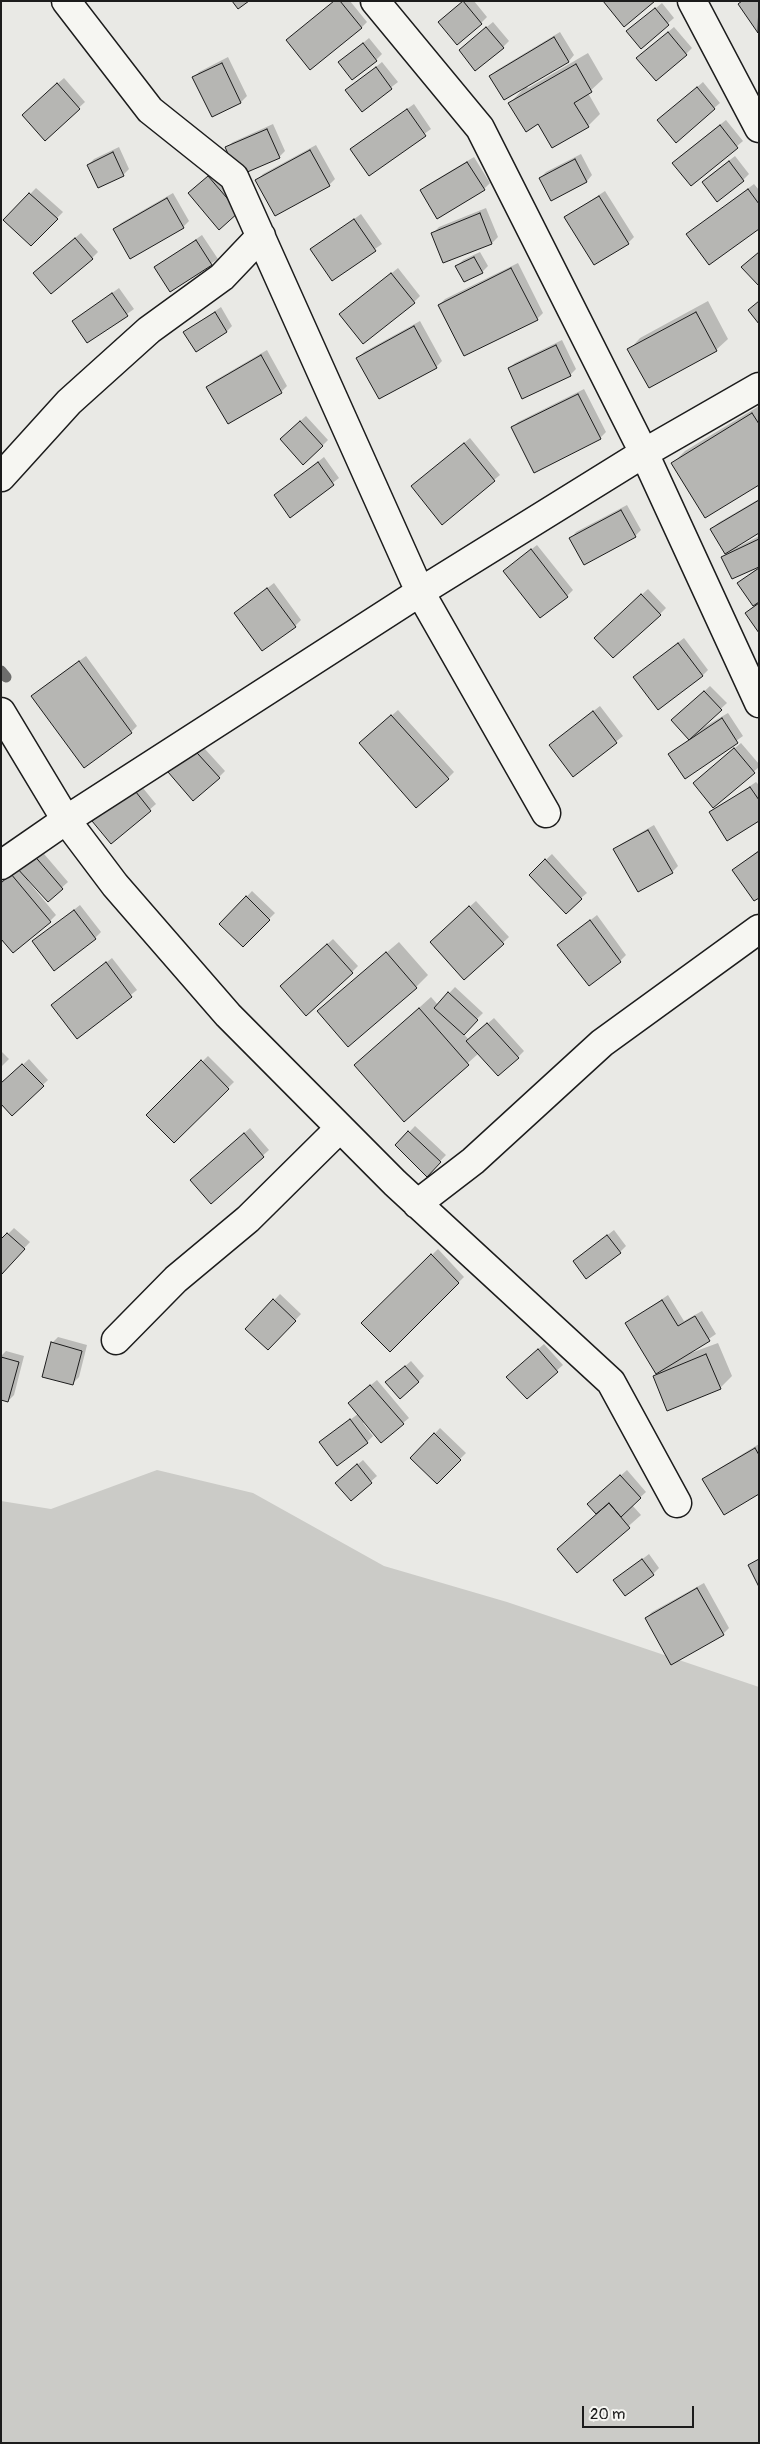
<!DOCTYPE html>
<html>
<head>
<meta charset="utf-8">
<style>
  body { margin:0 }
  #map { position:relative; width:760px; height:2444px; overflow:hidden; background:#e9e9e5; font-family:Pangolin,sans-serif }
  canvas { display:block }
  .frame { position:absolute; inset:0; border:2px solid #1c1c1c; pointer-events:none }
  .scale { position:absolute; left:582px; top:2406px; width:112px; height:22px; box-sizing:border-box; border:2px solid #1c1c1c; border-top:0; padding-left:6px; font-size:15px; line-height:18px; white-space:nowrap; color:#1c1c1c; -webkit-text-stroke:4px #f6f6f2; paint-order:stroke }
</style>
</head>
<body>
<div id="map">
<canvas width="760" height="2444"></canvas>
<div class="frame"></div>
<div class="scale">20 m</div>
</div>
<script>
const ctx = document.querySelector('canvas').getContext('2d');
ctx.lineJoin = 'round';
function fillPath(path, color) {
  ctx.fillStyle = color;
  ctx.fill(path, 'evenodd');
}
function poly(rows) {
  const path = new Path2D();
  for (const r of rows) {
    path.moveTo(r[0], r[1]);
    for (let i = 2; i < r.length; i += 2) path.lineTo(r[i], r[i + 1]);
  }
  return path;
}
function strokePath(path, color, width, dash) {
  ctx.strokeStyle = color;
  ctx.lineWidth = width;
  ctx.lineCap = dash ? 'butt' : 'round';
  ctx.setLineDash(dash || []);
  ctx.stroke(path);
}
fillPath(poly([
  [157,1470,253,1493,384,1566,507,1602,759,1687,759,2443,1,2443,1,1501,51,1509]
]), '#cbcbc7');
fillPath(poly([
  [334,1,350,1,367,22,361,28],
  [464,1,474,1,487,17,481,23,446,16],
  [662,3,674,18,641,47,634,26],
  [493,22,509,41,503,47,466,44],
  [674,27,692,48,686,54,644,52],
  [560,32,574,55,569,61,526,86,528,88,588,53,603,79,588,93,600,114,588,126,538,122,510,103,526,86,491,76,497,70],
  [369,38,382,54,376,60,340,62],
  [228,57,247,96,241,102,212,115,193,78,199,72],
  [382,62,398,82,362,110,347,90],
  [64,78,85,102,45,139,29,109],
  [703,82,720,103,676,141,665,115],
  [414,104,431,129,369,174,351,149],
  [726,120,743,141,691,185,679,157],
  [273,124,285,151,279,157,227,147,233,142],
  [316,145,335,179,329,185,257,180,263,174],
  [119,147,129,169,123,175,88,165,94,159],
  [581,154,592,175,587,181,552,199,540,178,546,172],
  [735,156,749,174,743,180,709,176],
  [474,157,490,183,484,189,421,191,427,185],
  [214,171,244,205,219,228,195,188],
  [754,184,759,190,759,227,694,229],
  [36,188,63,212,31,245,5,220],
  [605,191,634,237,628,243,566,217],
  [173,193,189,221,183,227,115,229,121,223],
  [486,208,498,237,492,243,444,261,433,233,439,227],
  [361,214,382,244,332,279,312,250],
  [81,233,98,252,92,258,40,267],
  [202,235,218,259,170,290,156,267],
  [480,252,488,266,482,272,457,266,463,260],
  [518,263,543,313,537,319,439,305,445,299],
  [398,268,420,296,414,302,341,314],
  [119,288,134,309,88,342,73,321],
  [708,301,728,339,716,350,629,350,640,338],
  [221,307,232,326,226,332,185,332],
  [420,321,442,361,436,367,358,358,364,352],
  [562,340,576,369,570,375,509,368,515,363],
  [267,350,287,386,281,392,208,387,214,381],
  [584,389,606,432,600,438,512,428,518,422],
  [759,406,759,483,673,463,685,451],
  [306,416,328,440,322,446,287,433],
  [470,438,500,475,442,523,419,481],
  [324,457,339,478,291,516,276,495],
  [759,499,759,532,737,545,738,547,759,536,759,565,723,557,726,553,712,529,718,523],
  [627,505,641,530,635,536,571,538,576,532],
  [537,545,573,590,567,596,510,566],
  [759,567,759,630,746,613,754,606,739,583],
  [274,583,301,620,295,626,235,613],
  [648,589,666,608,660,614,601,632],
  [684,638,708,670,702,676,634,677],
  [86,656,137,726,131,732,39,690],
  [710,686,727,703,697,731,728,713,743,736,685,777,670,754,690,739,679,715],
  [600,706,623,736,574,775,550,745],
  [398,710,454,772,448,778,366,738],
  [194,737,225,771,219,777,163,765],
  [741,743,759,764,759,767,713,806,700,777],
  [138,782,156,804,112,843],
  [756,782,759,785,759,820,710,813],
  [654,825,678,866,672,872,615,850,621,844],
  [39,848,68,882,48,900,29,880,28,881,56,915,50,921,1,883],
  [759,850,759,896,733,870],
  [552,854,587,893,581,898,530,875],
  [252,891,275,913,243,945,221,924],
  [476,901,509,937,465,979,437,936],
  [80,905,101,932,95,938,33,942],
  [597,915,626,955,620,961,559,945],
  [333,939,358,966,352,972,288,980],
  [399,942,428,975,416,987,331,1000],
  [112,958,137,990,77,1037,52,1005],
  [455,987,483,1013,463,1033,469,1040,494,1018,524,1051,518,1057,479,1053,405,1120,356,1065,431,997,438,1005],
  [1,1051,9,1059,1,1067],
  [208,1056,234,1082,174,1141,148,1115],
  [29,1059,48,1080,12,1114,1,1085],
  [415,1126,446,1155,427,1175,397,1145],
  [250,1128,269,1150,211,1202,198,1174],
  [14,1228,30,1242,1,1273,1,1241],
  [614,1230,626,1246,620,1252,574,1261],
  [438,1249,464,1277,390,1350,363,1323],
  [280,1294,301,1314,268,1349,247,1329],
  [668,1295,684,1321,702,1311,716,1334,685,1355,718,1343,732,1376,720,1388,654,1376,657,1373,626,1324],
  [58,1337,87,1345,79,1377,73,1383,52,1343],
  [544,1344,563,1365,527,1397,514,1371],
  [6,1351,24,1356,14,1395,8,1401,1,1399,1,1356],
  [411,1361,424,1376,418,1382,393,1377],
  [377,1380,409,1418,403,1423,365,1422,363,1423,373,1436,367,1442,327,1437,358,1414,355,1398],
  [440,1428,466,1453,437,1482,412,1458],
  [759,1444,759,1492,704,1480,710,1474],
  [363,1460,377,1476,351,1499,343,1477],
  [627,1470,646,1492,632,1505,641,1515,577,1572,558,1549,597,1514,589,1504],
  [649,1554,659,1568,653,1574,615,1580],
  [704,1583,729,1628,723,1634,646,1618,652,1612]
]), '#0003');
strokePath(poly([
  [1,671,6,677]
]), '#6d6d6c', 11);
const building = poly([
  [232,1,249,1,238,9,232,1],
  [334,1,340,1,362,28,310,70,286,40,334,1],
  [463,1,482,24,457,45,438,22,463,1],
  [603,1,655,1,624,27,603,1],
  [742,1,759,1,758,33,738,4,742,1],
  [655,8,669,25,641,49,626,31,655,8],
  [486,27,504,48,475,71,459,50,486,27],
  [668,32,687,55,656,81,636,58,668,32],
  [554,37,569,62,504,100,489,76,554,37],
  [363,43,377,61,352,80,338,62,363,43],
  [222,63,241,103,212,117,192,77,222,63],
  [576,64,592,92,574,103,589,127,552,148,538,124,526,132,508,103,576,64],
  [376,67,392,89,362,112,345,90,376,67],
  [57,83,80,109,45,141,22,115,57,83],
  [697,87,715,109,676,143,657,120,697,87],
  [407,109,426,136,369,176,350,149,407,109],
  [720,125,738,148,691,186,672,163,720,125],
  [267,129,280,158,238,176,225,147,267,129],
  [310,150,330,186,275,216,255,180,310,150],
  [113,152,124,176,98,188,87,165,113,152],
  [575,159,587,182,551,201,539,178,575,159],
  [729,161,744,181,717,202,702,182,729,161],
  [467,162,485,190,437,219,420,190,467,162],
  [208,176,239,212,219,230,188,193,208,176],
  [748,189,759,204,759,229,709,265,686,234,748,189],
  [29,193,58,219,31,246,3,220,29,193],
  [599,196,629,244,594,265,564,217,599,196],
  [167,198,184,228,130,259,113,229,167,198],
  [480,213,492,244,443,263,431,233,480,213],
  [354,219,376,251,332,281,310,249,354,219],
  [75,238,93,259,51,294,33,273,75,238],
  [196,240,212,265,170,292,154,267,196,240],
  [759,252,759,286,741,267,759,252],
  [474,257,483,273,464,282,455,266,474,257],
  [511,268,538,320,464,356,438,305,511,268],
  [391,273,415,303,363,344,339,314,391,273],
  [112,293,128,316,87,343,72,321,112,293],
  [759,301,759,324,748,310,759,301],
  [215,312,227,332,196,352,183,332,215,312],
  [696,312,717,351,649,388,627,349,696,312],
  [414,326,437,368,379,399,356,358,414,326],
  [556,345,571,376,522,399,508,368,556,345],
  [261,355,282,393,228,424,206,387,261,355],
  [578,394,601,439,534,473,511,427,578,394],
  [752,413,759,424,759,485,705,518,671,463,752,413],
  [300,421,323,446,303,465,280,439,300,421],
  [464,443,495,481,442,525,411,486,464,443],
  [318,462,334,485,290,518,274,495,318,462],
  [759,500,759,533,725,554,710,529,759,500],
  [621,510,636,537,584,565,569,538,621,510],
  [759,539,759,567,732,579,721,557,759,539],
  [531,549,568,597,540,618,503,571,531,549],
  [759,568,759,602,753,606,737,583,759,568],
  [267,588,296,627,262,651,234,613,267,588],
  [641,594,661,615,613,658,594,638,641,594],
  [759,603,759,633,745,613,759,603],
  [678,643,703,676,658,710,633,677,678,643],
  [79,661,132,733,84,768,31,696,79,661],
  [704,691,722,710,689,740,671,720,704,691],
  [593,711,617,743,573,777,549,745,593,711],
  [391,715,449,779,416,808,359,743,391,715],
  [722,718,738,743,685,779,668,754,722,718],
  [187,742,220,778,193,801,162,765,187,742],
  [734,748,755,773,713,808,693,783,734,748],
  [132,787,151,811,111,844,92,821,132,787],
  [750,787,759,800,759,821,727,841,709,812,750,787],
  [648,830,673,873,638,892,613,849,648,830],
  [759,851,759,898,754,901,732,870,759,851],
  [32,853,63,889,48,902,16,867,32,853],
  [545,859,582,899,566,914,529,875,545,859],
  [11,874,51,922,13,953,1,939,1,883,11,874],
  [246,896,270,920,243,947,219,924,246,896],
  [469,906,504,944,464,980,430,942,469,906],
  [74,910,96,939,54,971,32,941,74,910],
  [590,920,621,962,589,986,557,945,590,920],
  [327,944,353,973,306,1016,280,986,327,944],
  [386,952,417,988,348,1047,317,1011,386,952],
  [106,962,132,997,77,1039,51,1005,106,962],
  [448,992,478,1020,464,1035,434,1008,448,992],
  [419,1008,469,1065,404,1122,354,1065,419,1008],
  [487,1023,519,1058,498,1076,466,1041,487,1023],
  [201,1060,229,1089,174,1143,146,1115,201,1060],
  [22,1064,44,1086,12,1116,1,1104,1,1083,22,1064],
  [408,1131,441,1162,427,1177,395,1145,408,1131],
  [244,1133,264,1157,211,1204,190,1180,244,1133],
  [7,1233,25,1249,1,1275,1,1239,7,1233],
  [607,1235,621,1253,586,1279,573,1261,607,1235],
  [431,1254,459,1283,390,1352,361,1323,431,1254],
  [273,1299,296,1321,268,1350,245,1329,273,1299],
  [662,1300,678,1326,695,1316,710,1341,656,1374,625,1323,662,1300],
  [51,1342,82,1351,73,1385,42,1377,51,1342],
  [538,1349,558,1372,527,1399,506,1377,538,1349],
  [706,1354,721,1389,667,1411,653,1376,706,1354],
  [1,1357,19,1362,8,1402,1,1400,1,1357],
  [405,1366,419,1382,400,1399,385,1382,405,1366],
  [370,1385,404,1424,381,1443,348,1403,370,1385],
  [350,1419,368,1443,337,1466,319,1442,350,1419],
  [434,1433,461,1460,437,1484,410,1458,434,1433],
  [755,1448,759,1455,759,1494,724,1515,702,1479,755,1448],
  [357,1464,372,1483,351,1501,335,1483,357,1464],
  [620,1475,641,1498,621,1517,609,1503,596,1514,587,1504,620,1475],
  [609,1503,630,1528,577,1573,557,1549,609,1503],
  [642,1559,654,1575,625,1596,613,1580,642,1559],
  [759,1559,759,1587,748,1565,759,1559],
  [697,1588,724,1635,671,1665,645,1618,697,1588]
]);
fillPath(building, '#b6b6b3');
strokePath(building, '#1c1c1c', 1);
const street = poly([
  [66,1,150,110,234,177,420,592,546,813],
  [375,1,480,128,644,453,759,703],
  [692,1,759,128],
  [1,477,69,402,149,330,222,277,261,236],
  [1,712,66,820,115,885,228,1015,395,1183,611,1382,677,1503],
  [1,865,66,820,420,592,644,453,759,387],
  [417,1204,473,1161,602,1043,759,929],
  [116,1340,176,1279,248,1219,340,1128]
]);
strokePath(street, '#1c1c1c', 31);
strokePath(street, '#f6f6f2', 28);
</script>
</body>
</html>
